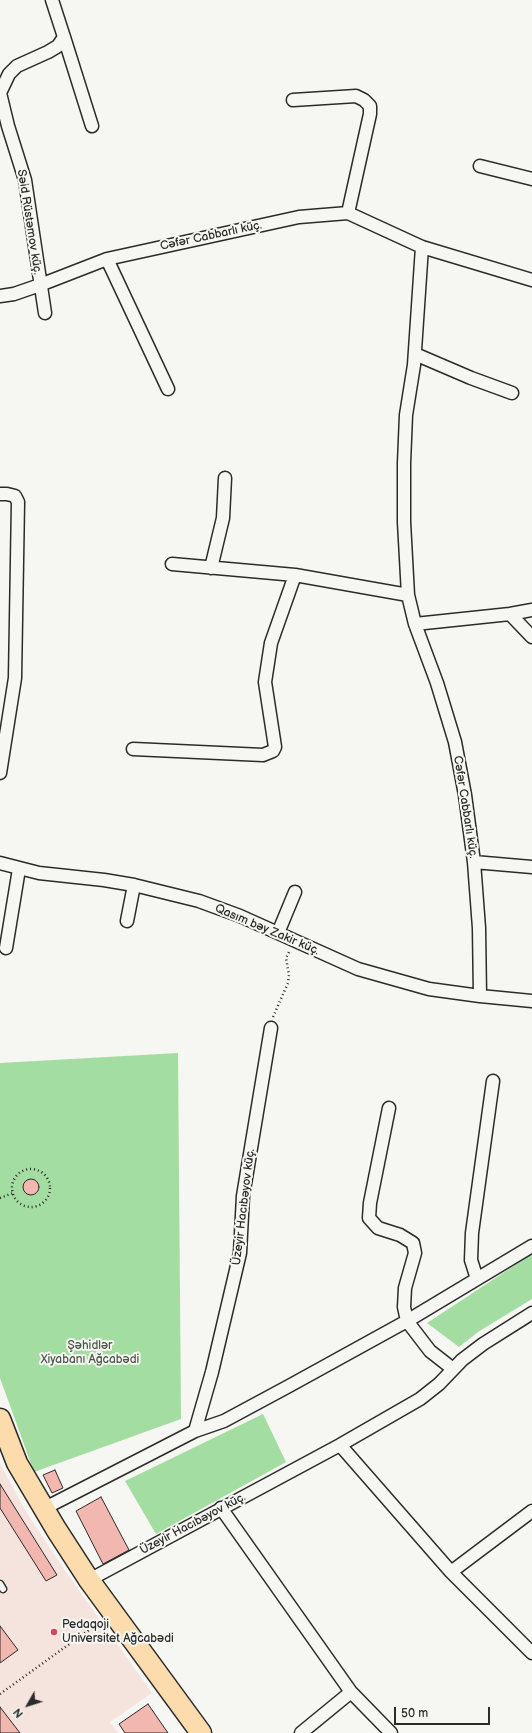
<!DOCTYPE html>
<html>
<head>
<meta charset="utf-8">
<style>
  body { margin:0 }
  #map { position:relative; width:532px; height:1733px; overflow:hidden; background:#f6f6f2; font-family:"Balsamiq Sans",sans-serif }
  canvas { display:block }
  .north { position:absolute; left:8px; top:1685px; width:40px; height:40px; -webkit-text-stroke:3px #f6f6f2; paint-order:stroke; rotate:231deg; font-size:11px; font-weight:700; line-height:16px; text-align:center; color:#2b2b2b }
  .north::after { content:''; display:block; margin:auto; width:14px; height:18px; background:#2b2b2b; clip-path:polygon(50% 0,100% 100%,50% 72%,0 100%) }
  .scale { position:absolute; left:394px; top:1707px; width:96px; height:18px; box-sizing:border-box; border:2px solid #2b2b2b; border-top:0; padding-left:5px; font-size:12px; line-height:14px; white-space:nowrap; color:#2b2b2b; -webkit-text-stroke:3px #f6f6f2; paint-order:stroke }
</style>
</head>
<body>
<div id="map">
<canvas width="532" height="1733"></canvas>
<div class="north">N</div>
<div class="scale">50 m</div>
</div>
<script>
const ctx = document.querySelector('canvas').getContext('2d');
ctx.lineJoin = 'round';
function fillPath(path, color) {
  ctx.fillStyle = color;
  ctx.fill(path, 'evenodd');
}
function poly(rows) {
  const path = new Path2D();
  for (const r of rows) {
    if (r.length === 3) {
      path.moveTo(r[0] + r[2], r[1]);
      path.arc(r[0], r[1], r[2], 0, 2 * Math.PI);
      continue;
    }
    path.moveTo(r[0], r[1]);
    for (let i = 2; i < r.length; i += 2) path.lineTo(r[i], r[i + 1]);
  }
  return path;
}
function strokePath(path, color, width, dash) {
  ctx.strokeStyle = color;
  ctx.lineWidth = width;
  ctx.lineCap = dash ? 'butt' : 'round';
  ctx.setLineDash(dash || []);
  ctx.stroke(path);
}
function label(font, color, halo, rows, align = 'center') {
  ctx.font = font + ' "Balsamiq Sans",sans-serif';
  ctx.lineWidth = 4;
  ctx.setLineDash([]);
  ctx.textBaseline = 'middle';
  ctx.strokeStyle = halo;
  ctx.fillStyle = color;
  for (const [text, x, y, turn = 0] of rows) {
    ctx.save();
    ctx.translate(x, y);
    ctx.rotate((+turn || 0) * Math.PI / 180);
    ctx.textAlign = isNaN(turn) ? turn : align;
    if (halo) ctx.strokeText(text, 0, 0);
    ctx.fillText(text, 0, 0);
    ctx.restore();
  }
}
fillPath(poly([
  [0,1464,28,1515,66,1572,152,1693,110,1722,118,1733,0,1733]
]), '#f5e3de');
fillPath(poly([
  [178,1053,181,1419,34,1472,0,1378,0,1063],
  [532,1254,532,1299,478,1332,459,1347,427,1323],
  [263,1414,286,1462,156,1534,125,1481]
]), '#a4dda2');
const building = poly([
  [31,1187,8],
  [55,1470,63,1488,52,1493,43,1475,55,1470],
  [0,1484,57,1575,46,1581,0,1508,0,1484],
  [101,1497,129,1550,103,1564,76,1511,101,1497],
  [0,1626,18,1650,0,1663,0,1626],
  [148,1704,168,1733,125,1733,119,1724,148,1704],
  [0,1707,20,1733,0,1733,0,1707]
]);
fillPath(building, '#f2b7af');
strokePath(building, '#2b2b2b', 1);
const service = poly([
  [0,1584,3,1589]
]);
const minor = poly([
  [64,37,92,126],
  [293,100,356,96,364,100,370,106,370,114,348,213],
  [480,166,532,179],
  [422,247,414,365,406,415,404,463,404,522,408,595,415,624,437,683,455,742,465,795,474,862,479,928,480,996],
  [107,259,168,389],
  [0,296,14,294,40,285,107,259,299,217,348,213,422,247,532,280],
  [45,313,25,180,8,126,0,93,9,74,17,66,48,52,58,46,64,37,52,0],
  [415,354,471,378,512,393],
  [0,494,7,494,15,496,18,502,15,678,0,773],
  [172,564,295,575,408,595],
  [211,568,223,518,225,478],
  [510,614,532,637],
  [415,624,510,614,532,610],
  [133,749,263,755,273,751,275,747,265,682,271,643,295,575],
  [474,862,532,867],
  [0,863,39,873,104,880,134,885,199,901,240,916,358,969,429,989,480,996,532,1001],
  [127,921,134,885],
  [278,933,295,892],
  [6,948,19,869],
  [389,1108,370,1203,369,1218,378,1228,400,1235,413,1243,415,1253,405,1288,404,1307,407,1321,430,1351,453,1369],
  [477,1279,471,1260,472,1233,493,1081],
  [195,1431,212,1372,240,1253,243,1196,271,1028],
  [340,1445,451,1572,532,1653],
  [221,1508,351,1692,391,1733],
  [43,1509,195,1431,224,1421,289,1386,407,1321,532,1246],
  [451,1572,532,1511],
  [89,1580,340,1445,420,1399,439,1384,462,1360,483,1344,532,1313],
  [301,1733,351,1692]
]);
const primary = poly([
  [0,1419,17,1463,56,1529,89,1580,201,1733]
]);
strokePath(service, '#2b2b2b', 9);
strokePath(minor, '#2b2b2b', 15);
strokePath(primary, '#2b2b2b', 23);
strokePath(poly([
  [273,1017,288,983,289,975,286,958,290,950],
  [31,1188,19],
  [0,1198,13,1193],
  [0,1694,100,1622]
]), '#2b2b2b', 2.5, [1, 3]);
strokePath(service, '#f6f6f2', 6);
strokePath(minor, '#f6f6f2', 12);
strokePath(primary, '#fcdcac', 20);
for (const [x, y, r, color] of [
  [54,1632,4,"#d1495b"]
]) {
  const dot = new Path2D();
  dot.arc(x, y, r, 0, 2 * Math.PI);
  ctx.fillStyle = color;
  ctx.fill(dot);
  strokePath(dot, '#f6f6f2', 1.5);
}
label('12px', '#2b2b2b', '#f6f6f2', [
  ["Səid Rüstəmov küç.",29,222,81],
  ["Cəfər Cabbarlı küç.",211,236,-12],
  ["Cəfər Cabbarlı küç.",465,807,81],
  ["Qasım bəy Zakir küç.",267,930,23],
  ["Üzeyir Hacıbəyov küç.",244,1207,-83],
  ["Üzeyir Hacıbəyov küç.",193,1524,-28]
]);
label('12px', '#495849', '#f6f6f2', [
  ["Şəhidlər",90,1346],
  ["Xiyabanı Ağcabədi",90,1360]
]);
label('12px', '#2b2b2b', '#f6f6f2', [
  ["Pedaqoji",62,1625],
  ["Universitet Ağcabədi",62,1639]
], 'left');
</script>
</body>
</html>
